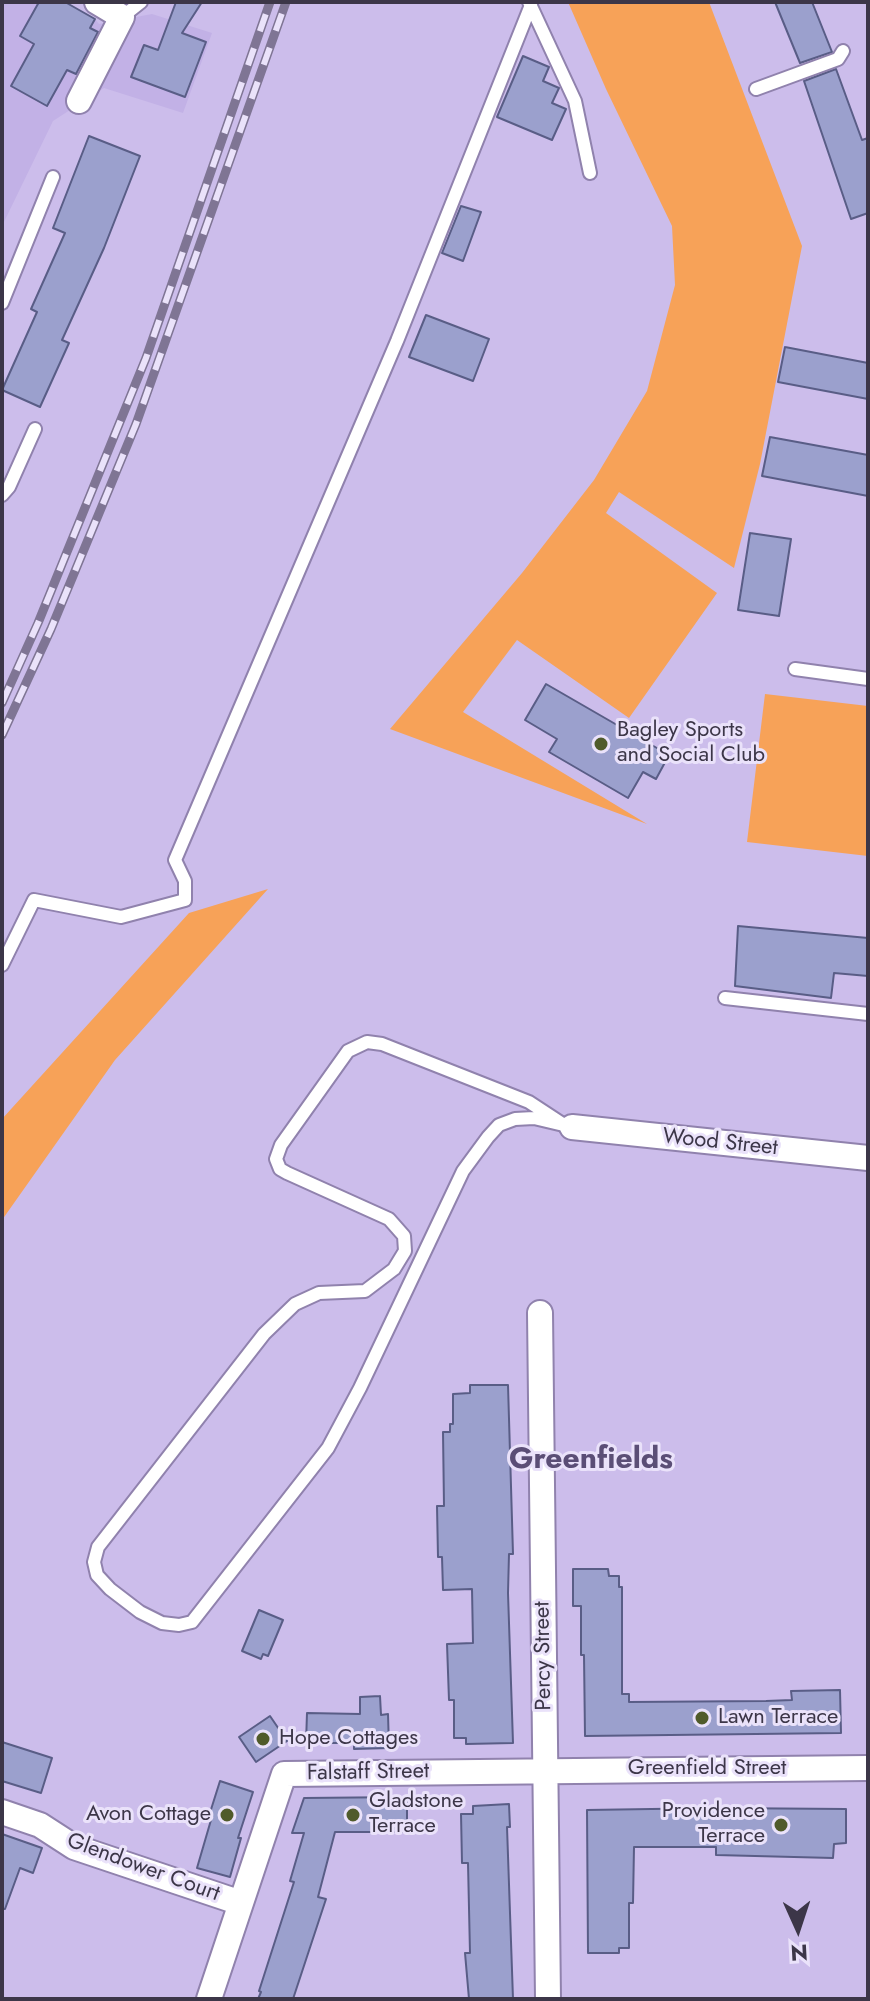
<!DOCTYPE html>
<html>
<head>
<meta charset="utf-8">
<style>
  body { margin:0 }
  #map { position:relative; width:870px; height:2001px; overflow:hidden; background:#ccbdeb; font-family:Jost,sans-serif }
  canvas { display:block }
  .frame { position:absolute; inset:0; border:4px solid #3c3648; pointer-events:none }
  .north { position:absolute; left:758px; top:1889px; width:80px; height:80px; -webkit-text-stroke:6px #eae2fa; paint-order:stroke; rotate:177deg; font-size:22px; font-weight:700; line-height:32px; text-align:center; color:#3c3648 }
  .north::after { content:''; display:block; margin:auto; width:28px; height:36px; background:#3c3648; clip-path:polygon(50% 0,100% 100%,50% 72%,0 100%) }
</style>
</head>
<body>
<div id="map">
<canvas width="870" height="2001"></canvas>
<div class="frame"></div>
<div class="north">N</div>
</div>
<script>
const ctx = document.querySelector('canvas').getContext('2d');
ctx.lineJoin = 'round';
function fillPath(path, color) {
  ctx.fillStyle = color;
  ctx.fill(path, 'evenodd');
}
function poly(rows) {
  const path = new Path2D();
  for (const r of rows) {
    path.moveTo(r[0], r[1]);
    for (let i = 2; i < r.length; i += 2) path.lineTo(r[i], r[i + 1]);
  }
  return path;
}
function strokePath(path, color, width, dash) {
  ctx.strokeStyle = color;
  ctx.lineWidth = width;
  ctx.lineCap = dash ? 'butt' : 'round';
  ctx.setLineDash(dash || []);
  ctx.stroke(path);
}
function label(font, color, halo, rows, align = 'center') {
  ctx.font = font + ' Jost,sans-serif';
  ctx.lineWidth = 6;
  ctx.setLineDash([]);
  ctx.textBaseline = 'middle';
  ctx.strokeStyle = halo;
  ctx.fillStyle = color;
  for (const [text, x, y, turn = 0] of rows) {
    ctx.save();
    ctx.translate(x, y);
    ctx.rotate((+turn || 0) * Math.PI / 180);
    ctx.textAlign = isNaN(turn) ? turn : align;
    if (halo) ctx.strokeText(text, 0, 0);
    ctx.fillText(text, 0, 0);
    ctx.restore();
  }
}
fillPath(poly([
  [2,2,65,2,95,19,99,24,152,14,212,33,183,113,104,88,53,121,2,226]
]), '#c2b1e6');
fillPath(poly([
  [568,2,709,2,802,246,760,464,734,568,619,492,606,513,717,593,629,718,517,640,463,712,647,824,390,729,522,573,594,480,647,391,675,285,672,226,606,89],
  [765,694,868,706,868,856,747,842],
  [268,889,115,1060,2,1220,2,1119,189,913]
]), '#f7a258');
const building = poly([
  [39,2,65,2,95,19,90,28,98,32,76,74,67,70,47,106,11,86,34,44,20,36,39,2],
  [176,2,202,2,182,33,206,42,185,97,131,77,144,45,158,50,176,2],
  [775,2,812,2,832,52,800,63,775,2],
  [523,56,549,67,543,81,559,88,552,103,566,109,552,140,497,117,523,56],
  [836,69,862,140,868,138,868,213,851,219,804,81,836,69],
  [89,136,140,156,104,248,62,340,69,343,40,407,2,390,37,312,31,309,65,233,53,228,89,136],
  [461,206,481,212,463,261,442,253,461,206],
  [426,315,489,339,473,381,409,357,426,315],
  [785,347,868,363,868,399,778,382,785,347],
  [770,437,868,455,868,496,762,476,770,437],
  [750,533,791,539,779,616,738,610,750,533],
  [546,684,669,755,656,779,643,772,628,798,549,752,557,739,525,720,546,684],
  [738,926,868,938,868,976,834,973,831,998,735,986,738,926],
  [470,1385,508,1385,513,1554,509,1554,508,1593,513,1743,466,1744,466,1738,454,1738,454,1700,449,1700,447,1644,473,1643,472,1589,443,1590,442,1557,438,1557,437,1506,444,1506,443,1432,450,1432,450,1424,453,1424,453,1394,470,1393,470,1385],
  [573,1569,608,1569,609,1576,619,1576,619,1587,622,1587,622,1694,629,1694,629,1702,766,1701,792,1700,791,1691,840,1690,841,1733,585,1736,584,1655,581,1655,581,1606,573,1606,573,1569],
  [259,1610,283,1620,268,1656,263,1654,261,1659,242,1651,259,1610],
  [380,1696,381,1715,388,1714,389,1748,354,1749,354,1743,306,1743,307,1713,360,1714,360,1697,380,1696],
  [270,1716,287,1741,256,1762,239,1737,270,1716],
  [2,1742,52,1758,41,1793,2,1781,2,1742],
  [220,1781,253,1792,238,1838,241,1838,230,1877,197,1868,211,1820,208,1819,220,1781],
  [407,1797,407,1832,335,1832,318,1897,326,1899,293,1999,258,1999,261,1992,259,1991,294,1882,290,1881,304,1833,292,1833,304,1798,407,1797],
  [509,1804,510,1827,507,1827,513,1999,469,1999,465,1953,470,1953,468,1863,462,1863,461,1814,473,1814,473,1806,509,1804],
  [716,1808,846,1809,846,1843,834,1844,833,1858,716,1855,716,1847,634,1847,633,1903,629,1903,629,1948,619,1948,619,1953,588,1953,587,1810,716,1808],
  [2,1834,42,1848,33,1873,20,1868,5,1909,2,1909,2,1834]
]);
fillPath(building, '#9ba0cd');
strokePath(building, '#595d86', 2);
const lane = poly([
  [529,2,575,101,590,173],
  [122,17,141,2],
  [756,89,838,59,843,51],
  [2,303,53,177],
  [2,495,9,487,35,429],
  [795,669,868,679],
  [2,965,34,900,121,917,185,900,185,881,175,860,397,341,531,5],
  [725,998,868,1014],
  [561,1123,529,1102,382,1044,367,1042,348,1051,281,1145,276,1159,280,1169,287,1173,389,1219,404,1236,405,1251,394,1269,365,1291,319,1293,295,1304,264,1334,98,1547,94,1562,97,1575,110,1589,140,1612,162,1623,179,1625,192,1622,328,1448,360,1388,463,1171,488,1137,499,1125,515,1119,534,1118,572,1127]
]);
const street = poly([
  [79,101,122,17,97,2],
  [572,1127,868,1158],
  [540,1313,548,1999],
  [2,1812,40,1825,74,1847,241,1903],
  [209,1999,284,1774,868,1768]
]);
strokePath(lane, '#9082ad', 16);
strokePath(street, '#9082ad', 28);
strokePath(lane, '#fff', 12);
strokePath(street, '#fff', 24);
const rail = poly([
  [2,703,38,623,146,358,270,2],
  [2,735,51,629,136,424,286,2]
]);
strokePath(rail, '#7f7594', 9);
strokePath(rail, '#eae2fa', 6, [18]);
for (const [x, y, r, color] of [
  [601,744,8,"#505b2b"],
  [702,1718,8,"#505b2b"],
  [263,1739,8,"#505b2b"],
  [227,1815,8,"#505b2b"],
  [353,1815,8,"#505b2b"],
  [781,1825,8,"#505b2b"]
]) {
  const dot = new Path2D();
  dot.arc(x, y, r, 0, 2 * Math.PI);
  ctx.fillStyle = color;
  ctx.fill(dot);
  strokePath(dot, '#eae2fa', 3);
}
label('22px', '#3c3648', '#eae2fa', [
  ["Bagley Sports",617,731],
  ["and Social Club",617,756],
  ["Lawn Terrace",718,1718],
  ["Hope Cottages",279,1739],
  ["Gladstone",369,1802],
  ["Terrace",369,1827],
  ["Providence",765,1812,"right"],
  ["Terrace",765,1837,"right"],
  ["Avon Cottage",211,1815,"right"]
], 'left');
label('22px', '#3c3648', '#eae2fa', [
  ["Wood Street",720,1143,6],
  ["Percy Street",544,1656,-91],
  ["Greenfield Street",707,1769],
  ["Falstaff Street",368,1773,-1],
  ["Glendower Court",143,1868,20]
]);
label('bold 30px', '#5b4e76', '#eae2fa', [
  ["Greenfields",591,1461]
]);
</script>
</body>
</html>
